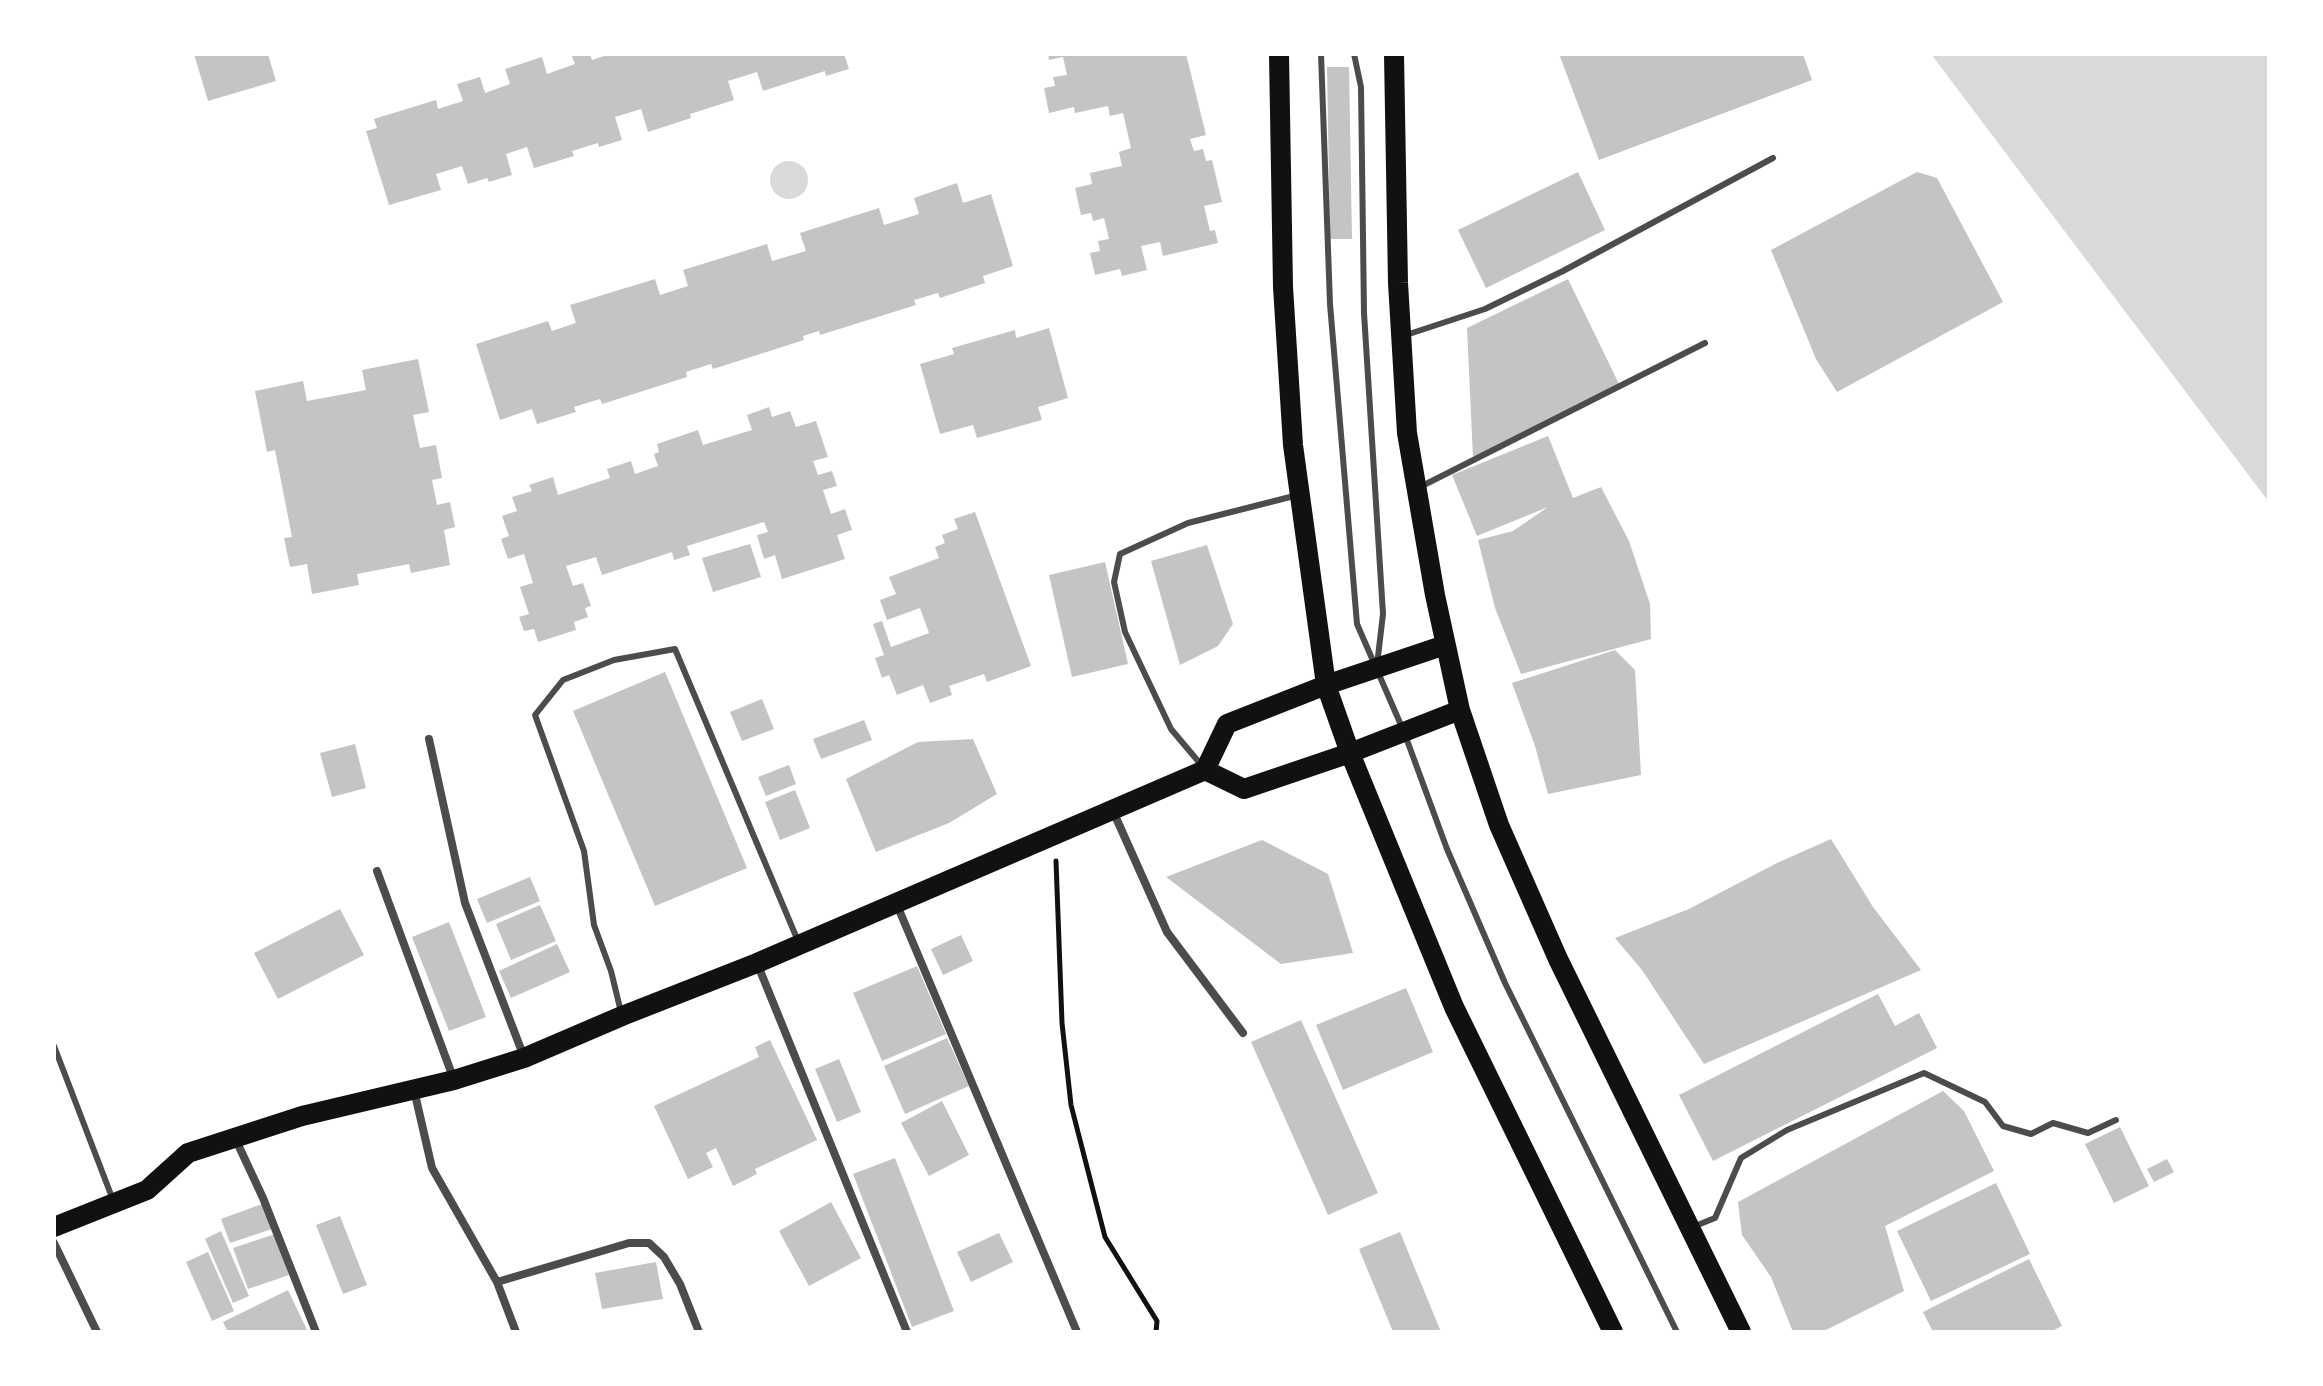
<!DOCTYPE html>
<html>
<head>
<meta charset="utf-8">
<style>
  body { margin:0 }
  #map { position:relative; width:2323px; height:1386px; overflow:hidden; background:#fff; font-family:"PT Sans",sans-serif }
  canvas { display:block }
  .frame { position:absolute; inset:0; border:56px solid #fff; pointer-events:none }
</style>
</head>
<body>
<div id="map">
<canvas width="2323" height="1386"></canvas>
<div class="frame"></div>
</div>
<script>
const ctx = document.querySelector('canvas').getContext('2d');
ctx.lineJoin = 'round';
function fillPath(path, color) {
  ctx.fillStyle = color;
  ctx.fill(path, 'evenodd');
}
function poly(rows) {
  const path = new Path2D();
  for (const r of rows) {
    if (r.length === 3) {
      path.moveTo(r[0] + r[2], r[1]);
      path.arc(r[0], r[1], r[2], 0, 2 * Math.PI);
      continue;
    }
    path.moveTo(r[0], r[1]);
    for (let i = 2; i < r.length; i += 2) path.lineTo(r[i], r[i + 1]);
  }
  return path;
}
function strokePath(path, color, width, dash) {
  ctx.strokeStyle = color;
  ctx.lineWidth = width;
  ctx.lineCap = dash ? 'butt' : 'round';
  ctx.setLineDash(dash || []);
  ctx.stroke(path);
}
fillPath(poly([
  [1931,54,2269,54,2269,500,2265,497],
  [789,180,19]
]), '#d9d9d9');
fillPath(poly([
  [194,54,268,54,276,81,208,101],
  [571,54,590,54,592,60,610,54,844,54,849,69,826,76,825,71,763,91,757,72,728,81,734,100,690,114,691,118,648,132,641,109,615,117,622,140,599,147,598,143,572,151,574,156,534,168,527,147,506,154,512,175,489,182,487,178,468,184,462,166,436,174,441,190,389,205,366,131,377,128,374,119,436,100,438,109,463,101,457,84,480,77,485,93,510,84,505,69,542,57,547,74,575,64],
  [1048,54,1186,54,1206,135,1190,139,1194,151,1203,149,1206,161,1212,160,1222,202,1204,206,1210,231,1215,230,1218,243,1163,256,1160,242,1141,246,1147,270,1122,276,1120,269,1095,275,1090,253,1100,251,1098,241,1109,239,1104,218,1093,221,1091,213,1081,215,1075,188,1092,184,1090,173,1122,166,1119,152,1131,148,1123,113,1110,116,1108,106,1075,113,1074,107,1049,113,1044,88,1055,86,1053,77,1067,75,1063,57,1049,60],
  [1559,54,1803,54,1812,80,1599,160],
  [1327,67,1349,67,1352,239,1330,239],
  [1578,172,1605,230,1486,288,1458,230],
  [1917,172,1937,178,2003,302,1837,392,1816,359,1771,250],
  [957,183,963,203,991,194,1013,266,983,276,985,283,940,298,938,293,914,300,916,305,820,335,819,331,803,336,804,340,713,369,711,364,686,372,687,377,602,404,600,399,574,407,576,412,537,424,532,409,500,420,476,344,548,321,552,331,576,323,570,305,655,279,660,295,688,286,683,270,767,244,772,261,806,251,800,233,879,208,884,225,919,214,914,198],
  [1568,279,1620,386,1473,457,1467,328],
  [1049,328,1068,398,1038,407,1042,420,977,438,973,425,940,434,920,364,954,354,952,348,1015,330,1016,338],
  [418,359,429,412,413,415,420,448,436,445,442,478,432,480,437,505,450,502,455,527,444,530,450,565,411,573,409,564,357,574,359,585,312,594,307,564,290,567,284,538,292,537,275,450,267,452,255,391,303,381,307,401,366,390,362,370],
  [769,407,772,417,790,411,796,427,816,421,828,457,813,461,818,475,832,471,837,486,823,490,831,514,845,509,852,530,837,535,845,559,782,579,775,555,764,559,757,535,768,532,764,522,687,546,690,555,674,560,672,552,602,575,596,557,566,566,573,586,583,583,591,606,585,608,588,617,574,622,576,630,538,642,534,629,524,631,519,617,529,614,520,587,533,583,524,554,508,559,501,539,509,536,502,516,517,511,512,497,532,491,529,485,553,477,558,495,610,478,607,469,631,461,635,474,658,466,654,454,659,452,657,444,698,430,703,445,752,430,747,415],
  [1548,436,1573,498,1601,487,1629,541,1650,604,1651,639,1521,674,1495,608,1478,540,1513,531,1548,507,1477,536,1452,475],
  [975,512,1031,666,987,682,984,674,949,686,952,695,930,703,923,685,897,695,889,675,882,678,875,658,884,655,873,624,882,621,891,647,929,633,920,608,887,620,880,600,896,594,889,577,939,558,935,547,945,543,942,535,958,529,954,519],
  [750,544,761,577,713,592,702,558],
  [1207,545,1233,624,1218,646,1180,665,1151,561],
  [1105,562,1128,664,1072,677,1049,575],
  [1615,650,1635,670,1641,775,1548,794,1535,746,1512,683],
  [665,672,747,868,655,906,573,711],
  [762,699,774,729,742,741,730,712],
  [864,720,872,740,821,759,813,739],
  [973,739,997,794,949,823,876,852,846,779,918,742],
  [355,744,366,788,332,797,320,753],
  [789,765,796,784,766,796,758,777],
  [795,790,810,828,780,840,765,802],
  [1831,839,1873,907,1921,970,1704,1064,1642,970,1615,938,1689,909,1777,863],
  [1262,840,1328,874,1353,953,1281,964,1166,877],
  [530,877,540,901,487,923,477,899],
  [540,905,556,941,511,960,496,924],
  [340,909,364,955,278,999,254,953],
  [449,922,486,1017,449,1031,412,937],
  [961,935,973,961,943,975,931,949],
  [557,944,570,972,511,998,499,971],
  [917,966,946,1034,882,1061,853,993],
  [1406,988,1433,1052,1343,1090,1316,1025],
  [1878,994,1895,1026,1919,1013,1937,1048,1713,1161,1679,1095],
  [1301,1020,1378,1193,1328,1215,1251,1042],
  [947,1038,969,1086,905,1114,884,1066],
  [770,1040,817,1140,755,1169,757,1174,733,1186,716,1148,706,1153,713,1167,688,1179,654,1106,759,1057,755,1047],
  [839,1059,861,1112,837,1122,815,1069],
  [1943,1091,1964,1111,1994,1171,1885,1226,1904,1291,1822,1332,1793,1332,1771,1277,1742,1235,1738,1202],
  [942,1101,969,1155,929,1176,901,1123],
  [2120,1127,2149,1186,2114,1203,2085,1144],
  [895,1158,954,1311,912,1327,853,1174],
  [2167,1159,2174,1172,2154,1182,2147,1169],
  [1996,1183,2030,1254,1931,1301,1897,1231],
  [831,1202,861,1258,809,1286,779,1231],
  [262,1204,272,1229,230,1243,221,1219],
  [340,1216,367,1285,343,1294,316,1225],
  [221,1231,249,1296,233,1303,205,1239],
  [1400,1232,1441,1332,1393,1332,1359,1249],
  [999,1233,1013,1262,971,1282,957,1252],
  [275,1234,289,1275,248,1289,233,1248],
  [208,1252,234,1311,212,1321,186,1262],
  [2029,1259,2062,1326,2050,1332,1933,1332,1923,1312],
  [656,1262,663,1299,602,1309,595,1273],
  [288,1290,308,1332,228,1332,223,1322]
]), '#c4c4c4');
strokePath(poly([
  [1056,861,1062,1023,1071,1105,1105,1237,1157,1321,1156,1332]
]), '#111', 5);
strokePath(poly([
  [1321,54,1330,304,1357,624,1404,732,1447,849,1505,983,1677,1332],
  [1354,54,1361,87,1364,313,1383,614,1377,665],
  [1406,335,1485,309,1563,271,1773,158],
  [1420,487,1705,343],
  [1203,767,1171,729,1125,632,1114,582,1120,554,1188,523,1298,495],
  [621,1012,611,971,594,925,584,851,535,715,563,680,614,660,675,649,798,941],
  [54,1046,113,1200],
  [1695,1226,1715,1218,1741,1158,1787,1130,1924,1073,1985,1102,2003,1126,2031,1134,2053,1123,2088,1133,2116,1120]
]), '#4c4c4c', 6);
strokePath(poly([
  [429,739,465,903,524,1057],
  [1113,811,1167,932,1243,1033],
  [377,871,454,1080],
  [897,905,1077,1332],
  [757,963,907,1332],
  [414,1090,432,1168,497,1282],
  [235,1138,263,1198,316,1332],
  [54,1243,97,1332],
  [516,1332,497,1282,629,1243,649,1243,664,1257,680,1284,699,1332]
]), '#4c4c4c', 8);
strokePath(poly([
  [1279,54,1283,287,1293,445,1326,685,1350,753,1454,1007,1613,1332],
  [1394,54,1398,283,1407,433,1435,595,1460,710,1499,825,1558,959,1741,1332],
  [1205,770,1244,789,1350,753,1460,710],
  [54,1227,147,1190,188,1153,302,1116,454,1080,524,1058,622,1016,757,963,1205,770,1227,724,1326,685,1445,645]
]), '#111', 20);
</script>
</body>
</html>
